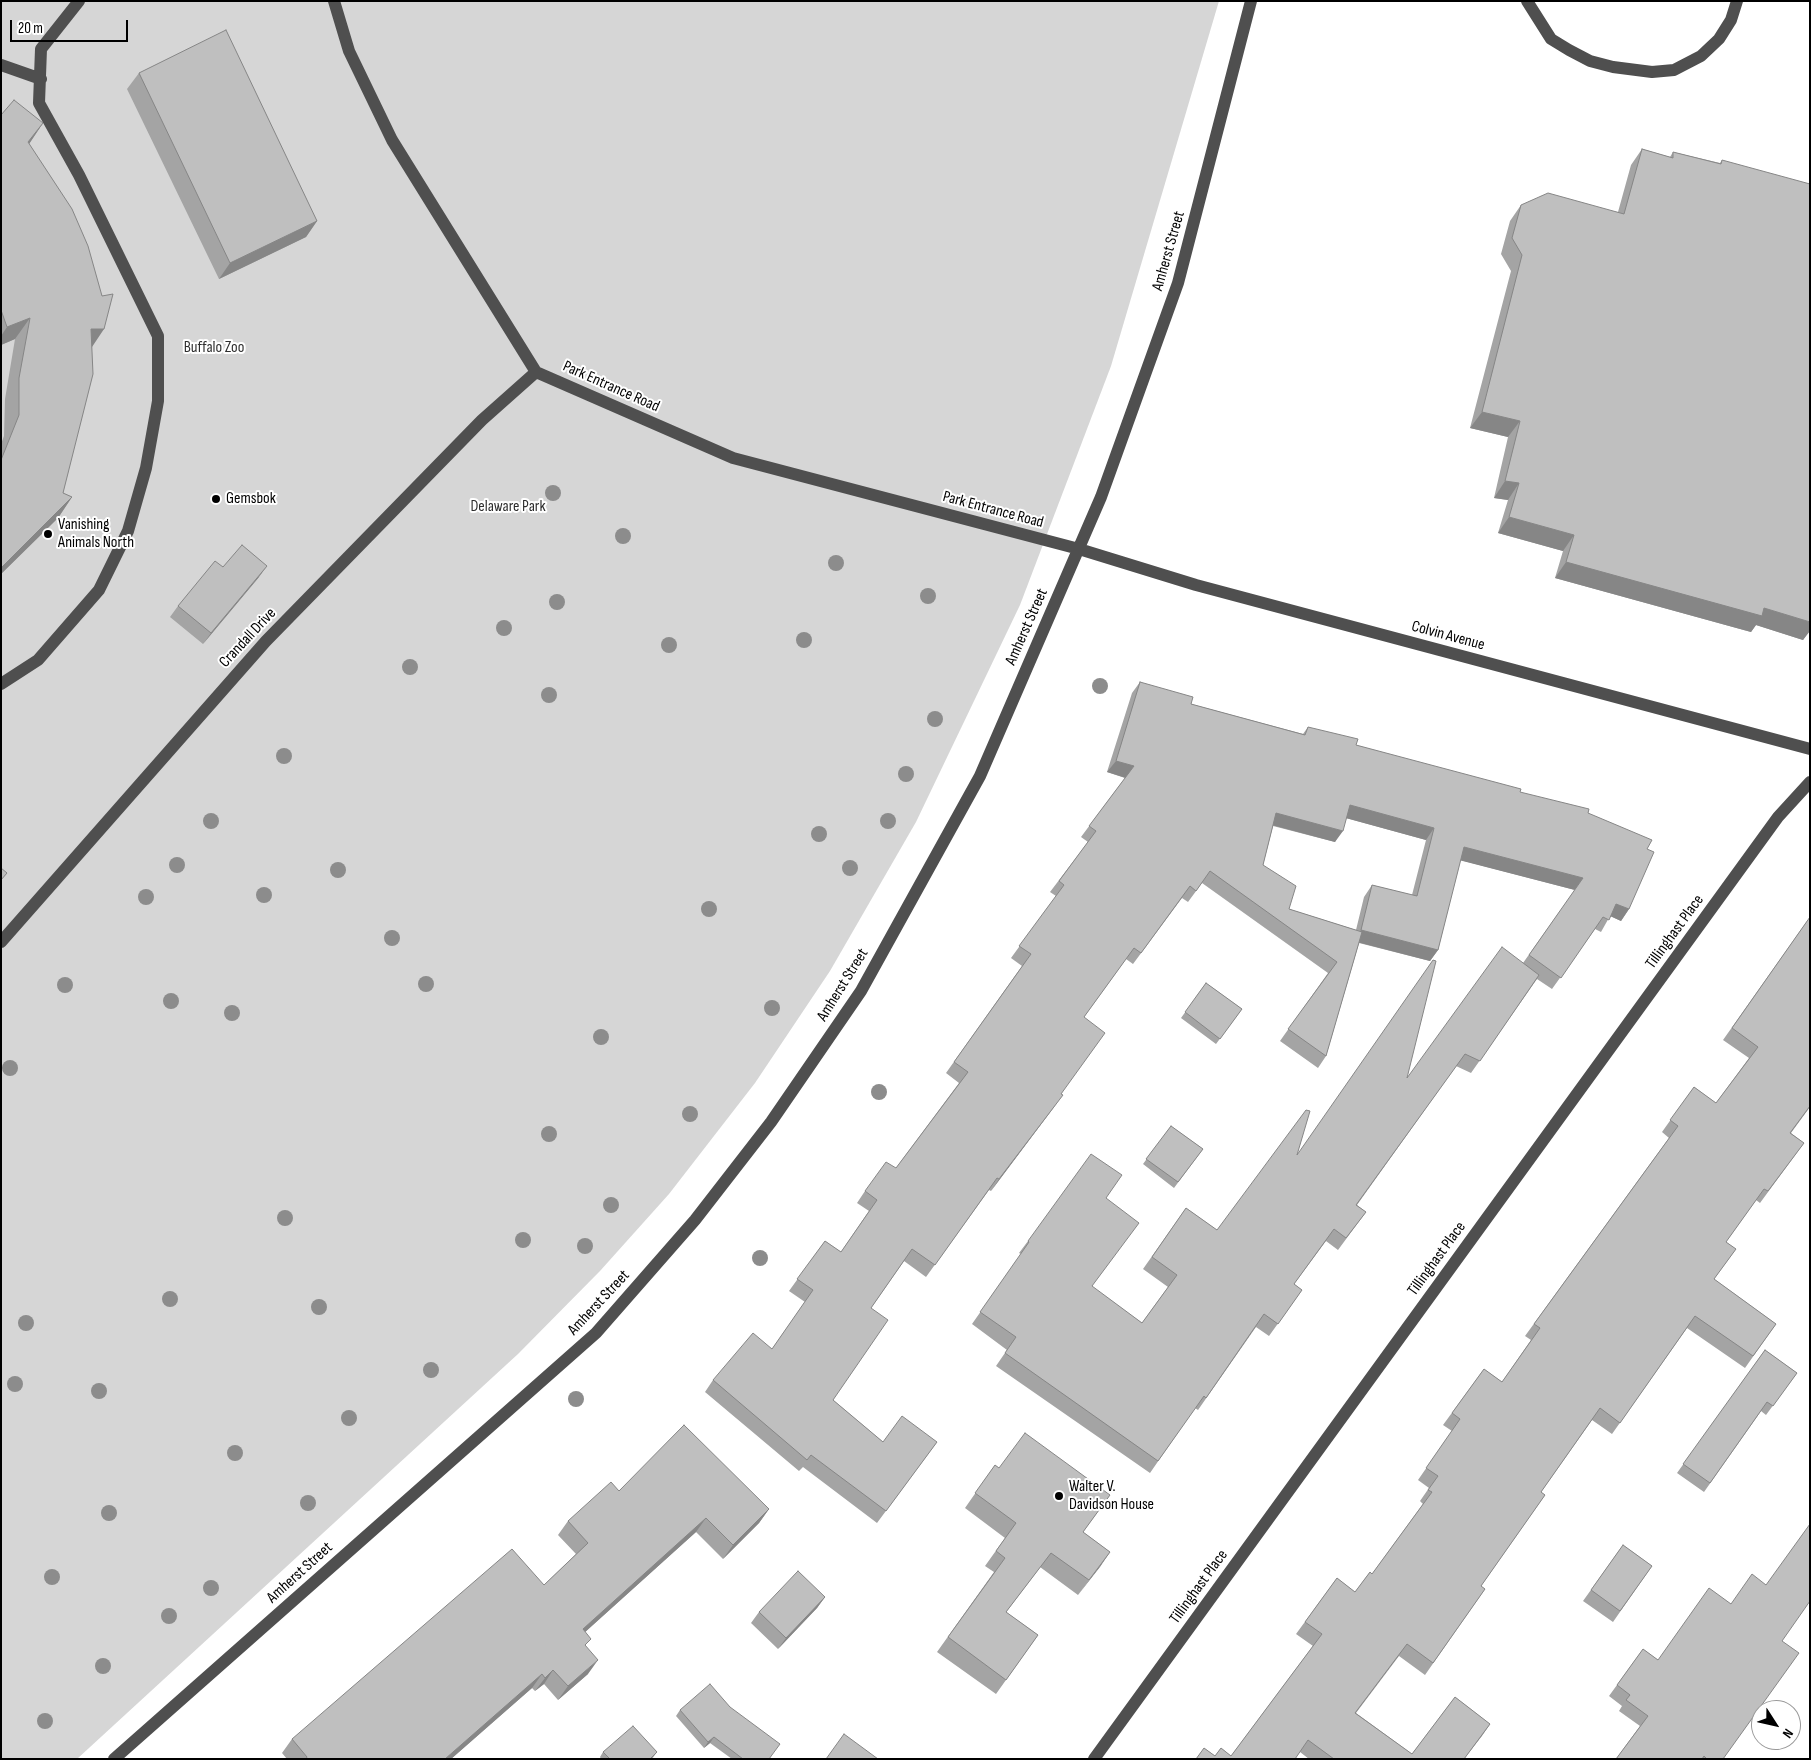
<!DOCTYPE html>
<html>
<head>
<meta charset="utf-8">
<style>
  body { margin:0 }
  #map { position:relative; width:1811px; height:1760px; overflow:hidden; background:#fff; font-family:"Sofia Sans Condensed",sans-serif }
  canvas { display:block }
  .frame { position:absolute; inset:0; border:2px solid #000; pointer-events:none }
  .north { position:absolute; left:1751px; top:1700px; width:50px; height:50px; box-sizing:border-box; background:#fff; border:1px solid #999; border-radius:50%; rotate:125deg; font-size:14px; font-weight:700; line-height:20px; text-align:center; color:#000 }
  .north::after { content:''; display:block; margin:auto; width:18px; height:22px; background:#000; clip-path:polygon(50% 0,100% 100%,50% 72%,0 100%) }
  .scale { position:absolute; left:10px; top:20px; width:118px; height:22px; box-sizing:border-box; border:2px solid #000; border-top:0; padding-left:6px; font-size:15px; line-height:18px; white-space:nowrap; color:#000; -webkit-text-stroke:4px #fff; paint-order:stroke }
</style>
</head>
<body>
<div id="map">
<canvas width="1811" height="1760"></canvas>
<div class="frame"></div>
<div class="north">N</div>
<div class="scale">20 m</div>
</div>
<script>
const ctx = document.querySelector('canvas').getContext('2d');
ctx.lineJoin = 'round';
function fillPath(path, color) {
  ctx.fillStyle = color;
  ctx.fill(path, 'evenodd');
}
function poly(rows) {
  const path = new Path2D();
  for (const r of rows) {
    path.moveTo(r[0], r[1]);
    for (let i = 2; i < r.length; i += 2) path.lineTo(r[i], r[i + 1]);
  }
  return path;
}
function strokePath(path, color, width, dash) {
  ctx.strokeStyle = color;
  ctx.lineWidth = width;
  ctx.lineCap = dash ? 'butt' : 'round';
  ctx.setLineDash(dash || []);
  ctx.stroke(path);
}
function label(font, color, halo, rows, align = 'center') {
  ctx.font = font + ' "Sofia Sans Condensed",sans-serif';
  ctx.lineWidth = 4;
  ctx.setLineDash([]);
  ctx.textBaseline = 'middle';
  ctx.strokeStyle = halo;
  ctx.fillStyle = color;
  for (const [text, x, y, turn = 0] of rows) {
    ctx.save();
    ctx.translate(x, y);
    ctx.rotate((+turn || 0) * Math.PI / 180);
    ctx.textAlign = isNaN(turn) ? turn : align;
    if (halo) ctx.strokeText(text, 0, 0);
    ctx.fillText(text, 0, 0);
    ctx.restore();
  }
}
fillPath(poly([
  [1,1,1219,1,1111,366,1020,605,916,822,830,971,755,1083,669,1194,600,1271,518,1354,77,1759,1,1759]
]), '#d6d6d6');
strokePath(poly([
  [334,1,349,51,392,140,536,372,733,458,1079,549,1196,585,1810,749],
  [1527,1,1551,39,1569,50,1590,61,1613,67,1652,72,1674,70,1701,56,1719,39,1731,20,1737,1],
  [1,65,41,79],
  [1,684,38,660,99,590,128,531,146,468,158,401,158,336,79,175,39,103,41,49,79,1],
  [1,942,266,641,482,420,536,372],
  [114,1759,596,1333,695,1220,771,1122,861,991,980,776,1101,497,1178,283,1251,1],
  [1094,1759,1778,817,1810,782]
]), '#4f4f4f', 12);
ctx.fillStyle = '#8c8c8c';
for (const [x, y] of [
  [553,493],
  [623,536],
  [836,563],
  [928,596],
  [557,602],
  [504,628],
  [804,640],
  [669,645],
  [410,667],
  [1100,686],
  [549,695],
  [935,719],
  [284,756],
  [906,774],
  [211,821],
  [888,821],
  [819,834],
  [177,865],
  [850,868],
  [338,870],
  [264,895],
  [146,897],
  [709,909],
  [392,938],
  [426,984],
  [65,985],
  [171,1001],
  [772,1008],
  [232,1013],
  [601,1037],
  [10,1068],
  [879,1092],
  [690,1114],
  [549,1134],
  [611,1205],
  [285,1218],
  [523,1240],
  [585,1246],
  [760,1258],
  [170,1299],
  [319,1307],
  [26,1323],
  [431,1370],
  [15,1384],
  [99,1391],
  [576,1399],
  [349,1418],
  [235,1453],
  [308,1503],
  [109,1513],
  [52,1577],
  [211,1588],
  [169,1616],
  [103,1666],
  [45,1721]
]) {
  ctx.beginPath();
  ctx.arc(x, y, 8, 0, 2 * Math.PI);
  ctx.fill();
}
fillPath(poly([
  [139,73,317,221,306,237,219,279,127,89],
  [1,115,43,123,29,144,92,347,63,493,72,497,58,518,1,574,1,444,4,436,5,399,15,339,1,345],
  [1642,149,1670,157,1673,152,1720,163,1722,160,1809,631,1803,640,1756,625,1751,632,1555,578,1563,551,1498,533,1508,500,1494,498,1508,437,1470,428,1511,271,1501,254,1510,221,1521,205,1618,212,1631,165],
  [223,567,259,577,203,644,170,617,178,606],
  [1140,682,1191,704,1303,734,1308,727,1356,745,1588,813,1647,849,1629,909,1621,921,1610,916,1601,932,1595,929,1552,989,1537,979,1471,1073,1456,1066,1357,1205,1366,1212,1338,1250,1326,1241,1294,1284,1302,1290,1269,1336,1256,1327,1198,1410,1195,1408,1150,1473,996,1366,1007,1350,972,1324,1021,1254,1019,1253,1028,1241,1106,1198,1092,1287,1142,1323,1168,1287,1143,1269,1186,1208,1217,1230,1297,1155,1407,1078,1523,963,1575,890,1460,860,1438,950,1430,961,1359,943,1326,1056,1318,1068,1280,1041,1328,973,1202,883,1188,902,1182,898,1133,964,1126,959,1084,1017,1061,1094,1054,1107,991,1191,989,1190,926,1277,904,1261,871,1308,833,1400,883,1442,937,1442,877,1523,803,1467,799,1471,705,1392,713,1380,772,1349,805,1302,789,1291,825,1241,841,1252,869,1211,857,1203,865,1191,896,1168,959,1083,946,1073,1022,966,1011,958,1056,896,1050,892,1088,842,1081,837,1125,778,1107,772,1132,693],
  [1346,818,1426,840,1412,895,1372,885,1364,897,1356,930,1289,909,1263,865,1273,826,1335,842],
  [1810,917,1810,1107,1791,1133,1804,1143,1760,1203,1756,1200,1726,1242,1736,1249,1714,1279,1776,1324,1745,1368,1687,1328,1612,1434,1592,1420,1541,1492,1545,1495,1481,1586,1485,1589,1425,1675,1399,1656,1356,1713,1412,1754,1455,1697,1490,1724,1482,1736,1464,1759,1309,1759,1300,1752,1295,1759,1196,1759,1204,1748,1215,1756,1221,1748,1231,1756,1313,1646,1296,1634,1337,1578,1355,1592,1370,1572,1372,1574,1423,1504,1420,1501,1429,1488,1418,1480,1452,1431,1443,1425,1484,1369,1502,1382,1531,1340,1525,1336,1669,1138,1662,1132,1694,1087,1716,1103,1749,1058,1723,1040],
  [1206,983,1242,1009,1216,1044,1181,1018],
  [1171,1126,1203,1149,1174,1188,1143,1164],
  [1765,1350,1797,1373,1766,1415,1761,1411,1704,1492,1677,1473],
  [995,1465,999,1468,1110,1495,1083,1532,1110,1552,1078,1595,1040,1567,1006,1612,1038,1635,996,1694,937,1652,994,1572,985,1566,1005,1538,965,1508],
  [619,1491,769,1509,759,1523,723,1559,696,1532,585,1632,588,1674,558,1700,544,1684,535,1691,532,1688,451,1759,287,1759,282,1753,292,1739,544,1585,576,1554,558,1535,568,1521],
  [1623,1545,1652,1566,1613,1622,1583,1601],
  [825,1597,817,1608,778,1649,751,1623,759,1612],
  [1782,1641,1723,1759,1616,1759,1640,1726,1619,1711,1622,1706,1609,1696,1643,1649,1658,1660],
  [680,1710,769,1759,732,1759,710,1743,704,1748,676,1716],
  [603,1752,657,1752,652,1759,601,1759,600,1757]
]), '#a4a4a4');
fillPath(poly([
  [43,123,29,144,28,142],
  [317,221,306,237,219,279,230,263],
  [30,318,15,339,1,345,1,336,7,327],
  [91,329,104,329,90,350],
  [1482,412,1520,421,1508,437,1470,428],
  [1505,481,1519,483,1508,500,1494,498],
  [72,497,58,518,1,574,1,568],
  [1509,517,1574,535,1563,551,1498,533],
  [1566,562,1764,608,1810,622,1810,631,1803,640,1756,625,1751,632,1555,578],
  [267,566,259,577,203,644,211,633],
  [1116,761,1134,766,1126,778,1107,772],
  [1350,805,1434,828,1426,840,1342,817],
  [1276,813,1343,831,1335,842,1268,824],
  [1464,847,1583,878,1575,890,1455,859],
  [1616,904,1629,909,1621,921,1608,915],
  [1361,930,1438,950,1430,961,1353,941],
  [1063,1095,991,1191,999,1179],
  [769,1509,759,1523,723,1559,733,1545],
  [706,1518,696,1532,573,1643,583,1629],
  [1110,1552,1100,1567,1078,1595,1089,1580],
  [1051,1553,1040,1567,995,1626,1006,1612],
  [825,1597,817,1608,778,1649,786,1638],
  [598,1660,588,1674,558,1700,568,1686],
  [553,1670,544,1684,535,1691,545,1678],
  [542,1674,532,1688,451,1759,445,1759],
  [714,1737,710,1743,704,1748,708,1742]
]), '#868686');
const building = poly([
  [226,30,317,221,230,263,139,73,226,30],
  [14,100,43,123,28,142,72,209,88,246,102,296,113,294,104,329,91,329,93,374,63,493,72,497,1,568,1,460,19,415,19,378,30,318,7,327,1,310,1,115,14,100],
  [1642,149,1673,158,1673,152,1721,164,1722,160,1810,184,1810,622,1764,608,1762,616,1566,562,1574,535,1509,517,1519,483,1505,481,1520,421,1482,412,1522,255,1512,238,1521,205,1548,193,1624,214,1642,149],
  [242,545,267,566,211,633,178,606,215,561,223,567,242,545],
  [1140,682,1193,697,1191,704,1305,735,1308,727,1358,739,1356,745,1521,789,1520,792,1589,809,1588,813,1652,840,1647,849,1654,852,1629,909,1616,904,1609,920,1603,917,1561,978,1529,955,1583,878,1464,847,1438,950,1361,930,1372,885,1417,896,1434,828,1350,805,1343,831,1276,813,1263,865,1296,886,1289,909,1362,932,1326,1056,1288,1029,1337,962,1210,871,1196,891,1190,886,1141,953,1134,948,1084,1017,1105,1033,1061,1094,1063,1095,999,1179,997,1178,935,1265,912,1249,871,1308,888,1320,833,1400,883,1442,902,1416,937,1442,886,1511,811,1455,807,1460,713,1380,753,1333,772,1349,813,1290,797,1279,825,1241,841,1252,877,1200,865,1191,886,1162,896,1168,968,1072,954,1062,1031,954,1019,946,1064,885,1059,881,1096,831,1089,826,1134,766,1116,761,1140,682],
  [1,868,7,873,1,880,1,868],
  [1810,917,1810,1106,1790,1133,1804,1143,1768,1191,1764,1189,1726,1242,1736,1249,1714,1279,1776,1324,1753,1356,1695,1316,1620,1423,1600,1408,1541,1492,1545,1495,1481,1586,1485,1589,1433,1663,1407,1644,1355,1713,1412,1754,1455,1697,1490,1724,1464,1759,1334,1759,1308,1740,1295,1759,1196,1759,1204,1748,1215,1756,1221,1748,1231,1756,1322,1634,1305,1622,1337,1578,1355,1592,1370,1572,1372,1574,1432,1492,1428,1490,1438,1476,1426,1468,1460,1419,1452,1413,1484,1369,1502,1382,1540,1328,1534,1324,1678,1126,1670,1120,1694,1087,1716,1103,1758,1047,1732,1028,1810,917],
  [1502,947,1539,975,1480,1061,1465,1054,1356,1205,1366,1212,1346,1238,1334,1229,1294,1284,1302,1290,1278,1324,1264,1314,1206,1398,1204,1396,1158,1461,1005,1353,1016,1337,980,1312,1029,1242,1028,1241,1091,1154,1122,1175,1106,1198,1139,1223,1092,1286,1142,1323,1177,1275,1152,1257,1186,1208,1217,1230,1306,1110,1310,1111,1297,1155,1433,960,1436,961,1407,1078,1502,947],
  [1206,983,1242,1009,1220,1039,1185,1012,1206,983],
  [1171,1126,1203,1149,1178,1182,1146,1159,1171,1126],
  [1765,1350,1797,1373,1773,1406,1767,1402,1710,1483,1683,1464,1765,1350],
  [684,1425,769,1509,733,1545,706,1518,583,1629,591,1639,585,1645,598,1660,568,1686,553,1670,545,1678,542,1674,445,1759,306,1759,307,1757,292,1739,512,1549,544,1585,588,1543,568,1521,611,1482,619,1491,684,1425],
  [1025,1433,1110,1495,1083,1532,1110,1552,1089,1580,1051,1553,1006,1612,1038,1635,1006,1680,948,1637,1005,1558,996,1551,1016,1523,975,1493,995,1465,999,1468,1025,1433],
  [1810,1524,1810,1601,1782,1641,1799,1653,1723,1759,1707,1759,1704,1756,1702,1759,1616,1759,1648,1716,1626,1700,1630,1695,1617,1685,1643,1649,1658,1660,1709,1588,1731,1604,1752,1574,1766,1585,1810,1524],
  [1623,1545,1652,1566,1620,1611,1591,1590,1623,1545],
  [798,1571,825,1597,786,1638,759,1612,798,1571],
  [710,1684,730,1707,780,1744,769,1759,743,1759,714,1737,708,1742,680,1710,710,1684],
  [633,1726,657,1752,650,1759,610,1759,603,1752,633,1726],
  [844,1734,878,1759,826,1759,844,1734]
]);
fillPath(building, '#bfbfbf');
strokePath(building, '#868686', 1);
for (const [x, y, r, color] of [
  [216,499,5,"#000"],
  [48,534,5,"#000"],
  [1059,1496,5,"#000"]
]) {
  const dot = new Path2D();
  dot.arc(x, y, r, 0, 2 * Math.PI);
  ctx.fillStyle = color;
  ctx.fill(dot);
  strokePath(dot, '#fff', 2);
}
label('16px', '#000', '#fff', [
  ["Amherst Street",1169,251,-74],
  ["Park Entrance Road",611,387,24],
  ["Park Entrance Road",993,510,15],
  ["Amherst Street",1027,627,-66],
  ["Colvin Avenue",1448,636,15],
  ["Crandall Drive",248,638,-47],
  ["Tillinghast Place",1675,932,-54],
  ["Amherst Street",843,985,-58],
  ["Tillinghast Place",1437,1259,-54],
  ["Amherst Street",599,1303,-47],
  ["Amherst Street",300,1573,-42],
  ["Tillinghast Place",1199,1587,-54]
]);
label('16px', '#2d2d2d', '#fff', [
  ["Buffalo Zoo",214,348],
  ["Delaware Park",508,507]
]);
label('16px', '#000', '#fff', [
  ["Gemsbok",226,499],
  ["Vanishing",58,525],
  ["Animals North",58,543],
  ["Walter V.",1069,1487],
  ["Davidson House",1069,1505]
], 'left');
</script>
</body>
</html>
